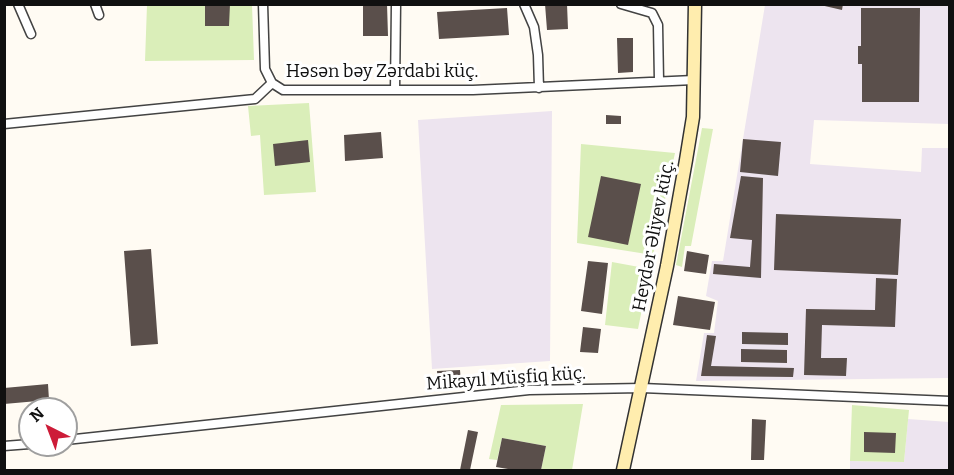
<!DOCTYPE html>
<html>
<head>
<meta charset="utf-8">
<style>
  body { margin:0 }
  #map { position:relative; width:954px; height:475px; overflow:hidden; background:#fffbf3; font-family:Bitter,serif }
  canvas { display:block }
  .frame { position:absolute; inset:0; border:6px solid #101010; pointer-events:none }
  .north { position:absolute; left:18px; top:397px; width:60px; height:60px; box-sizing:border-box; background:#fff; border:2px solid #9f9f9f; border-radius:50%; rotate:318deg; font-size:16px; font-weight:700; line-height:24px; text-align:center; color:#101010 }
  .north::after { content:''; display:block; margin:auto; width:21px; height:27px; background:#cd1c38; clip-path:polygon(50% 0,100% 100%,50% 72%,0 100%) }
</style>
</head>
<body>
<div id="map">
<canvas width="954" height="475"></canvas>
<div class="frame"></div>
<div class="north">N</div>
</div>
<script>
const ctx = document.querySelector('canvas').getContext('2d');
ctx.lineJoin = 'round';
function fillPath(path, color) {
  ctx.fillStyle = color;
  ctx.fill(path, 'evenodd');
}
function poly(rows) {
  const path = new Path2D();
  for (const r of rows) {
    path.moveTo(r[0], r[1]);
    for (let i = 2; i < r.length; i += 2) path.lineTo(r[i], r[i + 1]);
  }
  return path;
}
function strokePath(path, color, width, dash) {
  ctx.strokeStyle = color;
  ctx.lineWidth = width;
  ctx.lineCap = dash ? 'butt' : 'round';
  ctx.setLineDash(dash || []);
  ctx.stroke(path);
}
function label(font, color, halo, rows, align = 'center') {
  ctx.font = font + ' Bitter,serif';
  ctx.lineWidth = 6;
  ctx.setLineDash([]);
  ctx.textBaseline = 'middle';
  ctx.strokeStyle = halo;
  ctx.fillStyle = color;
  for (const [text, x, y, turn = 0] of rows) {
    ctx.save();
    ctx.translate(x, y);
    ctx.rotate((+turn || 0) * Math.PI / 180);
    ctx.textAlign = isNaN(turn) ? turn : align;
    if (halo) ctx.strokeText(text, 0, 0);
    ctx.fillText(text, 0, 0);
    ctx.restore();
  }
}
fillPath(poly([
  [765,5,949,5,949,124,814,120,810,164,921,172,922,148,949,148,949,378,696,381,704,333,714,333,718,301,706,296,708,284,712,261,723,261],
  [552,111,550,361,432,369,418,120],
  [908,419,949,422,949,470,850,470,850,461,904,462]
]), '#ede4ef');
fillPath(poly([
  [147,5,252,5,254,60,145,61],
  [309,103,316,192,264,195,260,135,251,136,248,106],
  [702,128,713,129,691,246,685,246,682,267,676,265],
  [581,144,675,153,653,255,577,243],
  [612,262,650,269,638,329,605,325],
  [583,404,572,470,541,470,546,446,502,438,497,460,489,459,501,405],
  [852,405,909,410,904,462,850,461]
]), '#daeeb9');
fillPath(poly([
  [205,4,230,4,229,26,205,26],
  [363,4,387,4,388,36,363,36],
  [545,4,567,4,568,29,547,30],
  [816,4,843,4,842,10],
  [507,8,509,35,439,39,437,12],
  [861,8,920,8,919,102,862,102,862,64,858,64,858,46,861,46],
  [617,38,633,38,633,72,618,73],
  [606,115,621,116,621,124,606,124],
  [381,132,383,158,345,161,344,135],
  [743,139,781,142,778,176,740,172],
  [308,140,310,162,275,166,273,144],
  [601,176,641,184,628,245,588,237],
  [741,176,763,178,761,278,713,274,714,264,750,267,752,240,730,238],
  [776,214,901,219,898,275,774,270],
  [151,249,158,344,131,346,124,251],
  [687,251,709,255,706,274,684,271],
  [588,261,608,263,602,314,581,311],
  [876,278,897,279,895,327,822,325,821,358,847,358,846,376,804,375,806,309,875,310],
  [678,296,715,302,710,330,673,325],
  [583,327,601,329,598,353,580,352],
  [742,332,788,333,788,345,742,344],
  [707,335,716,336,711,366,794,368,793,377,701,376],
  [741,349,787,350,787,363,741,362],
  [460,370,461,383,438,385,437,371],
  [48,384,49,400,4,404,4,388],
  [752,419,766,420,764,460,751,460],
  [468,430,478,432,470,470,460,470],
  [864,432,896,433,895,453,864,452],
  [502,438,546,446,541,470,514,470,496,467]
]), '#5a4f4b');
const minor = poly([
  [18,4,31,34],
  [95,4,99,15],
  [263,4,265,69,272,83,283,90,473,90,694,80],
  [524,4,534,27,538,55,539,88],
  [621,4,652,13,658,25,659,81],
  [395,90,396,4],
  [4,124,255,99,272,83],
  [66,440,529,390,642,388,950,401],
  [4,446,30,444]
]);
const secondary = poly([
  [623,470,667,266,686,160,693,117,695,4]
]);
strokePath(minor, '#434343', 11);
strokePath(secondary, '#323232', 15);
strokePath(minor, '#fff', 8);
strokePath(secondary, '#ffedae', 12);
label('18px', '#101010', '#fff', [
  ["Həsən bəy Zərdabi küç.",382,72],
  ["Heydər Əliyev küç.",654,236,-79],
  ["Mikayıl Müşfiq küç.",506,379,-4]
]);
</script>
</body>
</html>
